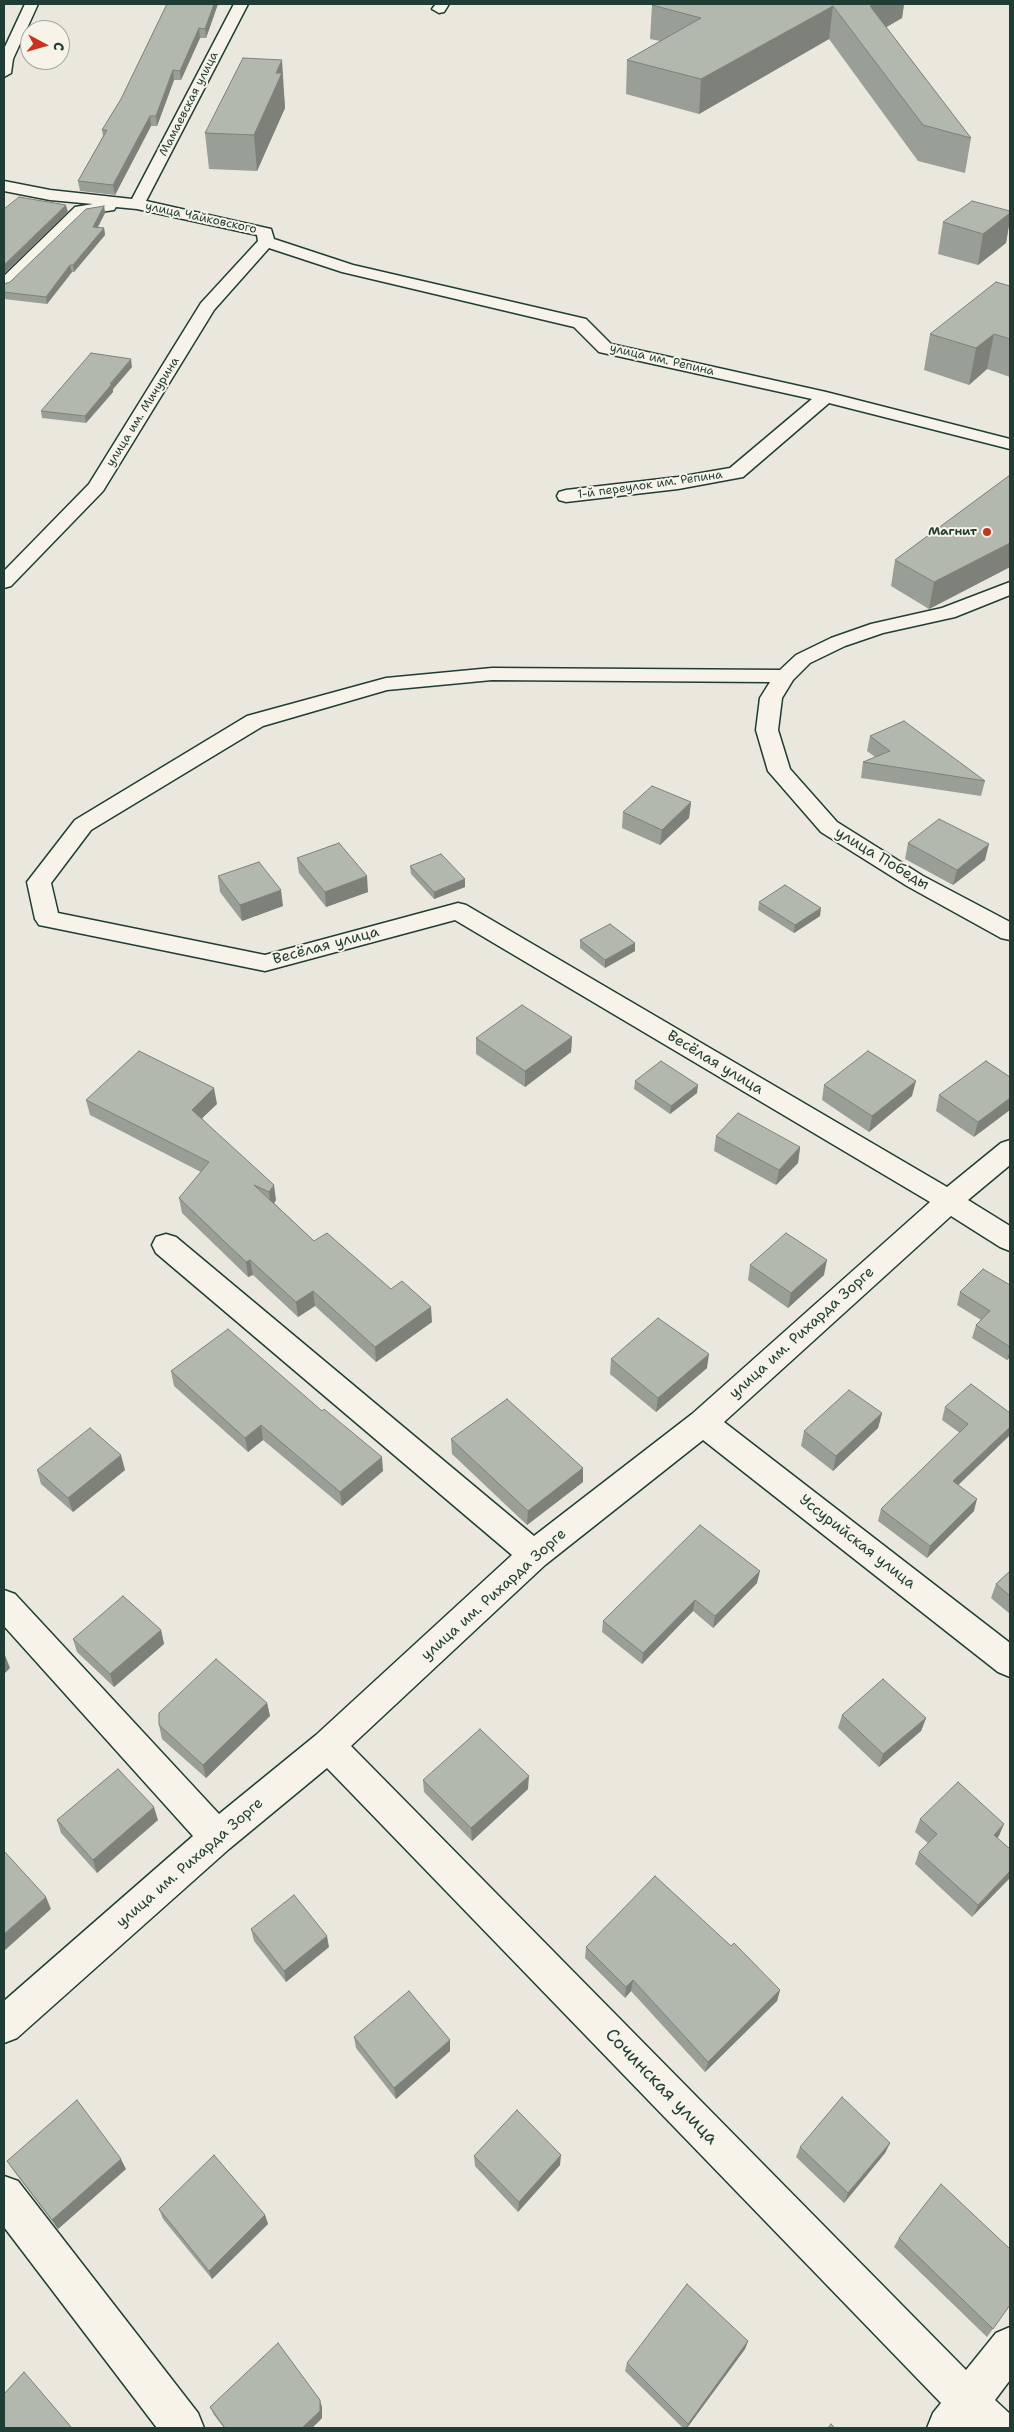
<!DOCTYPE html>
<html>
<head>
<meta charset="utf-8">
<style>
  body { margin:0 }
  #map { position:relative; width:1014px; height:2432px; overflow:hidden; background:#eae8dd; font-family:"Shantell Sans",sans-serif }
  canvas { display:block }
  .frame { position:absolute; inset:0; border:5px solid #1f3d34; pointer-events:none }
  .north { position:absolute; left:20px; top:20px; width:50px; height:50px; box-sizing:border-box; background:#f7f3e8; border:1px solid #a1aaa0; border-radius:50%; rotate:96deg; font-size:14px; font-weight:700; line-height:20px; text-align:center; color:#1f3d34 }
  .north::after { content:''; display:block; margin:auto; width:18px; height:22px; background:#c8321e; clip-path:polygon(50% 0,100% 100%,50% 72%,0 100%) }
</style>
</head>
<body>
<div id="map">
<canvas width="1014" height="2432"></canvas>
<div class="frame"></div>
<div class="north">С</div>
</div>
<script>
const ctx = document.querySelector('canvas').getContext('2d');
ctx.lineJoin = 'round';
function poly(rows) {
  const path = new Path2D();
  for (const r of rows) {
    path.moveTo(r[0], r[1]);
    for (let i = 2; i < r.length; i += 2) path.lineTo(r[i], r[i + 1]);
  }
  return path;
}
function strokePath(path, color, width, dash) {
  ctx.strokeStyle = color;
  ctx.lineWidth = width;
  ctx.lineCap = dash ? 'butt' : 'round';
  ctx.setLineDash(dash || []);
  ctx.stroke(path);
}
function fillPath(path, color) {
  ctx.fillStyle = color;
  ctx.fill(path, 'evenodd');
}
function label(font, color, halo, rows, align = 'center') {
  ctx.font = font + ' "Shantell Sans",sans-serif';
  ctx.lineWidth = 4;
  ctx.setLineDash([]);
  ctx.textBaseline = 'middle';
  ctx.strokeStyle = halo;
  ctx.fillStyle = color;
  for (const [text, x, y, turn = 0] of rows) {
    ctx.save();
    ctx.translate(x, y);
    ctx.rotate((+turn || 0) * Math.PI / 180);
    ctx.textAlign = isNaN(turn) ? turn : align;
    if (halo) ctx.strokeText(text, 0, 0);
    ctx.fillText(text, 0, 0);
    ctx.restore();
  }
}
const minor = poly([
  [25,4,38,4,13,59,11,73,4,77,4,49,25,4],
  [234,4,248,4,146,201,271,229,274,239,353,265,586,319,611,344,826,392,1010,439,1010,449,829,403,743,477,678,489,566,502,559,500,557,496,559,492,566,490,678,477,730,468,812,399,599,352,574,327,342,272,269,248,214,310,103,491,11,586,4,588,4,571,89,484,201,303,258,241,257,235,137,209,116,207,114,210,86,214,10,288,4,290,4,276,75,207,93,204,50,200,4,191,4,181,50,190,132,199,234,4],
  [436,4,449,4,444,12,439,13,432,9,436,4],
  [1010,582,1010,595,955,617,883,633,845,646,810,663,793,680,782,698,778,730,790,769,837,822,923,876,1010,922,1010,940,1001,938,907,886,821,832,768,771,756,730,760,698,770,682,492,680,387,690,263,726,91,830,51,883,58,913,265,955,458,903,466,905,947,1187,1001,1143,1010,1140,1010,1165,968,1200,1010,1226,1010,1251,1000,1247,951,1216,724,1422,1010,1643,1010,1677,998,1672,703,1440,545,1565,351,1746,966,2370,996,2333,1010,2327,1010,2380,995,2400,1009,2413,1010,2428,927,2428,933,2413,941,2403,327,1768,229,1849,17,2038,4,2043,4,2001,193,1836,4,1626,4,1590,15,1594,219,1814,316,1735,512,1555,156,1253,152,1245,156,1237,166,1234,176,1237,534,1536,692,1414,930,1202,455,920,265,971,39,925,35,919,27,882,75,820,247,716,386,678,492,668,780,670,796,655,831,638,871,624,942,608,1010,582],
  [4,2176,18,2181,198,2413,204,2428,157,2428,4,2227,4,2176]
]);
strokePath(minor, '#1f3d34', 3);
fillPath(minor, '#f7f3e8');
fillPath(poly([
  [167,4,218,4,206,38,200,38,181,80,174,80,157,126,151,126,115,195,80,191,78,181,103,136,102,130,121,99],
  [904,4,902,18,886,27,971,138,965,173,918,161,829,39,699,114,626,94,627,60,660,41,650,39,652,5],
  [284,94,284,96,285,108,257,171,209,169,205,133],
  [104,206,105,213,98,227,104,228,105,235,74,272,72,272,47,304,4,299,4,284,10,282],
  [1010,211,1010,219,1006,243,978,265,938,254,943,222],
  [1010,286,1010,377,987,369,969,385,924,370,930,334],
  [132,367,113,389,113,392,86,423,42,418,41,411],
  [1010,475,1010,567,929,609,891,586,895,560],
  [870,736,985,781,981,796,861,778,863,762,875,757,867,751],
  [691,802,689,818,660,845,622,828,623,812],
  [908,843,985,860,953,885,905,859],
  [297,858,368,892,326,907,299,873],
  [410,866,465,887,434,899,411,874],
  [218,876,283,906,242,921,220,892],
  [759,902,820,916,794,933,758,910],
  [580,940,635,943,635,951,605,968,580,948],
  [572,1037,571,1052,525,1087,476,1054,476,1038],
  [1010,1077,974,1137,936,1111,939,1095],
  [635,1081,697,1093,670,1114,634,1089],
  [824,1085,912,1096,869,1132,822,1100],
  [86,1100,217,1104,202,1118,276,1200,274,1203,314,1241,391,1289,432,1322,376,1362,315,1306,298,1317,253,1275,248,1277,182,1213,179,1198,201,1172,90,1115],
  [716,1136,800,1147,798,1163,776,1185,714,1151],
  [750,1265,824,1275,788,1308,748,1280],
  [1010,1285,1010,1358,1007,1360,972,1338,976,1325,981,1320,957,1305,960,1292],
  [611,1359,707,1368,656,1412,610,1374],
  [171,1371,383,1471,342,1506,263,1440,248,1452,174,1386],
  [945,1407,1010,1435,958,1485,974,1511,927,1558,878,1521,881,1509,960,1433,942,1420],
  [882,1413,878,1428,833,1471,801,1446,804,1431],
  [451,1439,583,1468,583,1482,527,1525,452,1454],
  [37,1470,125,1470,73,1512,41,1484],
  [1010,1571,1010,1614,991,1598,996,1584],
  [757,1583,713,1628,693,1611,642,1664,602,1632,603,1621],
  [161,1630,164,1644,114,1687,77,1652,73,1639],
  [267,1703,270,1716,206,1778,162,1739,159,1725],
  [842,1715,926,1718,921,1731,879,1767,838,1728],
  [423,1780,528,1789,472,1841,424,1792],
  [920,1819,1004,1824,997,1838,1010,1849,972,1917,915,1864,919,1852,928,1843,915,1832],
  [57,1820,158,1820,97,1873,61,1833],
  [251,1929,329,1947,286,1982,254,1941],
  [731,1946,780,1990,777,2001,705,2072,631,1991,625,1998,585,1958,586,1947],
  [354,2037,450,2051,396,2099,356,2048],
  [890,2143,885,2153,844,2203,796,2157,800,2147],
  [474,2156,560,2165,518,2212,475,2166],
  [7,2161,126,2169,58,2229,13,2170],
  [159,2209,265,2215,268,2224,212,2279,163,2219],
  [899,2238,1010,2305,987,2337,894,2247],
  [748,2341,745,2349,687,2428,683,2428,625,2371,627,2363],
  [210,2407,322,2407,322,2418,312,2428,224,2428,214,2415]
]), '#999e96');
fillPath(poly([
  [214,4,218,4,206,38,205,29],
  [874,4,904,4,902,18,866,39,870,6],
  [833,6,829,39,699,114,701,79],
  [199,28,200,38,181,80,180,71],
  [282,60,285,108,257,171,254,135,276,73],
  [173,70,174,80,157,126,156,116],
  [150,116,151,126,115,195,113,185],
  [66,205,68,212,4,274,4,265],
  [104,206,105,213,94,234,93,227],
  [1010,213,1010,219,1006,243,978,265,983,234],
  [104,228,105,235,74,272,73,265],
  [70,265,72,272,47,304,46,297],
  [994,334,987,369,969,385,976,348],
  [131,359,132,367,113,389,113,392,86,423,85,416],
  [1010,543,1010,567,929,609,934,582],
  [691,802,689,818,660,845,662,830],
  [989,844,985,860,953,885,957,870],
  [367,876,368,892,326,907,325,892],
  [465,879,465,887,434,899,434,892],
  [281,890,283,906,242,921,240,905],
  [821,908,820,916,794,933,795,925],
  [635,943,635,951,605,968,605,960],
  [572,1037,571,1052,525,1087,525,1071],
  [916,1081,912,1096,869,1132,872,1116],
  [698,1085,697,1093,670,1114,671,1106],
  [214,1088,217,1104,195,1125,192,1110],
  [1010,1098,1010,1110,974,1137,978,1122],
  [800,1147,798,1163,776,1185,779,1170],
  [274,1185,276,1200,271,1208,269,1192],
  [250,1260,253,1275,248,1277,246,1262],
  [827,1260,824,1275,788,1308,791,1293],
  [313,1291,315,1306,298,1317,296,1302],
  [431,1307,432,1322,376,1362,375,1347],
  [1010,1350,1010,1356,1007,1360],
  [709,1354,707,1368,656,1412,658,1398],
  [882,1413,878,1428,833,1471,836,1456],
  [261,1425,263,1440,248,1452,245,1438],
  [1010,1427,1010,1435,950,1493,953,1481],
  [121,1455,125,1470,73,1512,68,1498],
  [382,1457,383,1471,342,1506,340,1492],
  [583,1468,583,1482,527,1525,528,1511],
  [977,1499,974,1511,927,1558,930,1546],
  [760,1571,757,1583,713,1628,715,1616],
  [695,1600,693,1611,642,1664,643,1653],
  [161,1630,164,1644,114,1687,110,1674],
  [5,1655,10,1668,4,1674,4,1656],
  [267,1703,270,1716,206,1778,203,1765],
  [926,1718,921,1731,879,1767,883,1754],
  [529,1776,528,1789,472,1841,471,1828],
  [154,1807,158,1820,97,1873,93,1860],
  [1004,1824,999,1836,989,1847,994,1835],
  [1010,1871,1010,1878,972,1917,978,1905],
  [46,1897,51,1909,4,1951,4,1934],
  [327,1936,329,1947,286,1982,284,1971],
  [633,1980,631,1991,625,1998,626,1987],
  [780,1990,777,2001,705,2072,708,2062],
  [450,2040,450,2051,396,2099,394,2088],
  [890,2143,885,2153,844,2203,848,2193],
  [561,2155,560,2165,518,2212,519,2202],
  [121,2159,126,2169,58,2229,52,2220],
  [265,2215,268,2224,212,2279,209,2271],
  [748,2341,745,2349,687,2428,686,2428,688,2424],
  [320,2400,322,2407,322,2418,312,2428,302,2428]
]), '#7d817a');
const building = poly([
  [167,4,214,4,205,29,199,28,180,71,173,70,156,116,150,116,113,185,78,181,107,130,102,130,121,99,167,4],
  [655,4,874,4,870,6,971,138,923,125,833,6,701,79,627,60,701,18,652,5,655,4],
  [243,58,282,60,276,73,282,73,254,135,205,133,243,58],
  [19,197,66,205,4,265,4,209,19,197],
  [972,201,1010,211,1010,213,983,234,943,222,972,201],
  [104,206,93,227,104,228,73,265,70,265,46,297,4,292,4,284,10,282,86,209,104,206],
  [996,282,1010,286,1010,339,994,334,976,348,930,334,996,282],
  [91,353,131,359,110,384,112,384,85,416,41,411,91,353],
  [1010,475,1010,543,934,582,895,560,1010,475],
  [904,721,985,781,863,762,890,751,870,736,904,721],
  [652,786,691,802,662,830,623,812,652,786],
  [939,819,989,844,957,870,908,843,939,819],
  [339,843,367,876,325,892,297,858,339,843],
  [441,854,465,879,434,892,410,866,441,854],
  [259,862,281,890,240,905,218,876,259,862],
  [785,885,821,908,795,925,759,902,785,885],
  [610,924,635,943,605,960,580,940,610,924],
  [522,1005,572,1037,525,1071,476,1038,522,1005],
  [139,1051,214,1088,192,1110,274,1185,269,1192,254,1185,314,1241,327,1233,391,1289,402,1281,431,1307,375,1347,313,1291,296,1302,250,1260,246,1262,179,1198,209,1162,86,1100,139,1051],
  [868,1051,916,1081,872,1116,824,1085,868,1051],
  [661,1061,698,1085,671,1106,635,1081,661,1061],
  [986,1061,1010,1077,1010,1098,978,1122,939,1095,986,1061],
  [738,1113,800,1147,779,1170,716,1136,738,1113],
  [786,1233,827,1260,791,1293,750,1265,786,1233],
  [983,1269,1010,1285,1010,1347,976,1325,990,1311,960,1292,983,1269],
  [658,1318,709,1354,658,1398,611,1359,658,1318],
  [228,1329,322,1411,324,1409,382,1457,340,1492,261,1425,245,1438,171,1371,228,1329],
  [971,1384,1010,1413,1010,1427,953,1481,977,1499,930,1546,881,1509,968,1424,945,1407,971,1384],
  [849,1390,882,1413,836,1456,804,1431,849,1390],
  [507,1399,583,1468,528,1511,451,1439,507,1399],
  [90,1428,121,1455,68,1498,37,1470,90,1428],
  [700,1525,760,1571,715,1616,695,1600,643,1653,603,1621,700,1525],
  [1010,1571,1010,1596,996,1584,1010,1571],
  [123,1596,161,1630,110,1674,73,1639,123,1596],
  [216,1659,267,1703,203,1765,159,1725,159,1713,216,1659],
  [883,1679,926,1718,883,1754,842,1715,883,1679],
  [480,1729,529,1776,471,1828,423,1780,480,1729],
  [118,1769,154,1807,93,1860,57,1820,118,1769],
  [958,1782,1004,1824,994,1835,1010,1849,1010,1871,978,1905,919,1852,937,1834,920,1819,958,1782],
  [4,1851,46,1897,4,1934,4,1851],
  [655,1876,731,1946,734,1943,780,1990,708,2062,633,1980,626,1987,586,1947,655,1876],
  [294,1895,327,1936,284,1971,251,1929,294,1895],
  [409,1991,450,2040,394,2088,354,2037,409,1991],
  [842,2097,890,2143,848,2193,800,2147,842,2097],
  [77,2100,121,2159,52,2220,7,2161,77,2100],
  [517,2110,561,2155,519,2202,474,2156,517,2110],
  [214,2155,265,2215,209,2271,159,2209,214,2155],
  [941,2184,1010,2249,1010,2305,993,2329,899,2238,941,2184],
  [687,2284,748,2341,688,2424,627,2363,687,2284],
  [278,2343,320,2400,320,2411,302,2428,225,2428,210,2407,278,2343],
  [24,2372,72,2428,4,2428,4,2394,24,2372],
  [831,2424,835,2428,828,2428,831,2424]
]);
fillPath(building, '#b2b8ae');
strokePath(building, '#7d817a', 1);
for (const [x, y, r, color] of [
  [987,532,5,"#c8321e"]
]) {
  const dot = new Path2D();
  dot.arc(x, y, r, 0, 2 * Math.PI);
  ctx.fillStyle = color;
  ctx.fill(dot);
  strokePath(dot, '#f7f3e8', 2);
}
label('12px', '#1f3d34', '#f7f3e8', [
  ["Мамаевская улица",189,104,-63],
  ["улица Чайковского",201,218,12],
  ["улица им. Репина",662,360,13],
  ["улица им. Мичурина",143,412,-58],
  ["1-й переулок им. Репина",650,485,-8]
]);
label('bold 12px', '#1f3d34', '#f7f3e8', [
  ["Магнит",977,532]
], 'right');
label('15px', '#1f3d34', '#f7f3e8', [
  ["улица Победы",882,859,31],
  ["Весёлая улица",326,946,-15],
  ["Весёлая улица",715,1063,31],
  ["улица им. Рихарда Зорге",802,1333,-42],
  ["Уссурийская улица",857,1542,38],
  ["улица им. Рихарда Зорге",494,1595,-42],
  ["улица им. Рихарда Зорге",190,1863,-41]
]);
label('18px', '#1f3d34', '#f7f3e8', [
  ["Сочинская улица",661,2087,46]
]);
</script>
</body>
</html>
